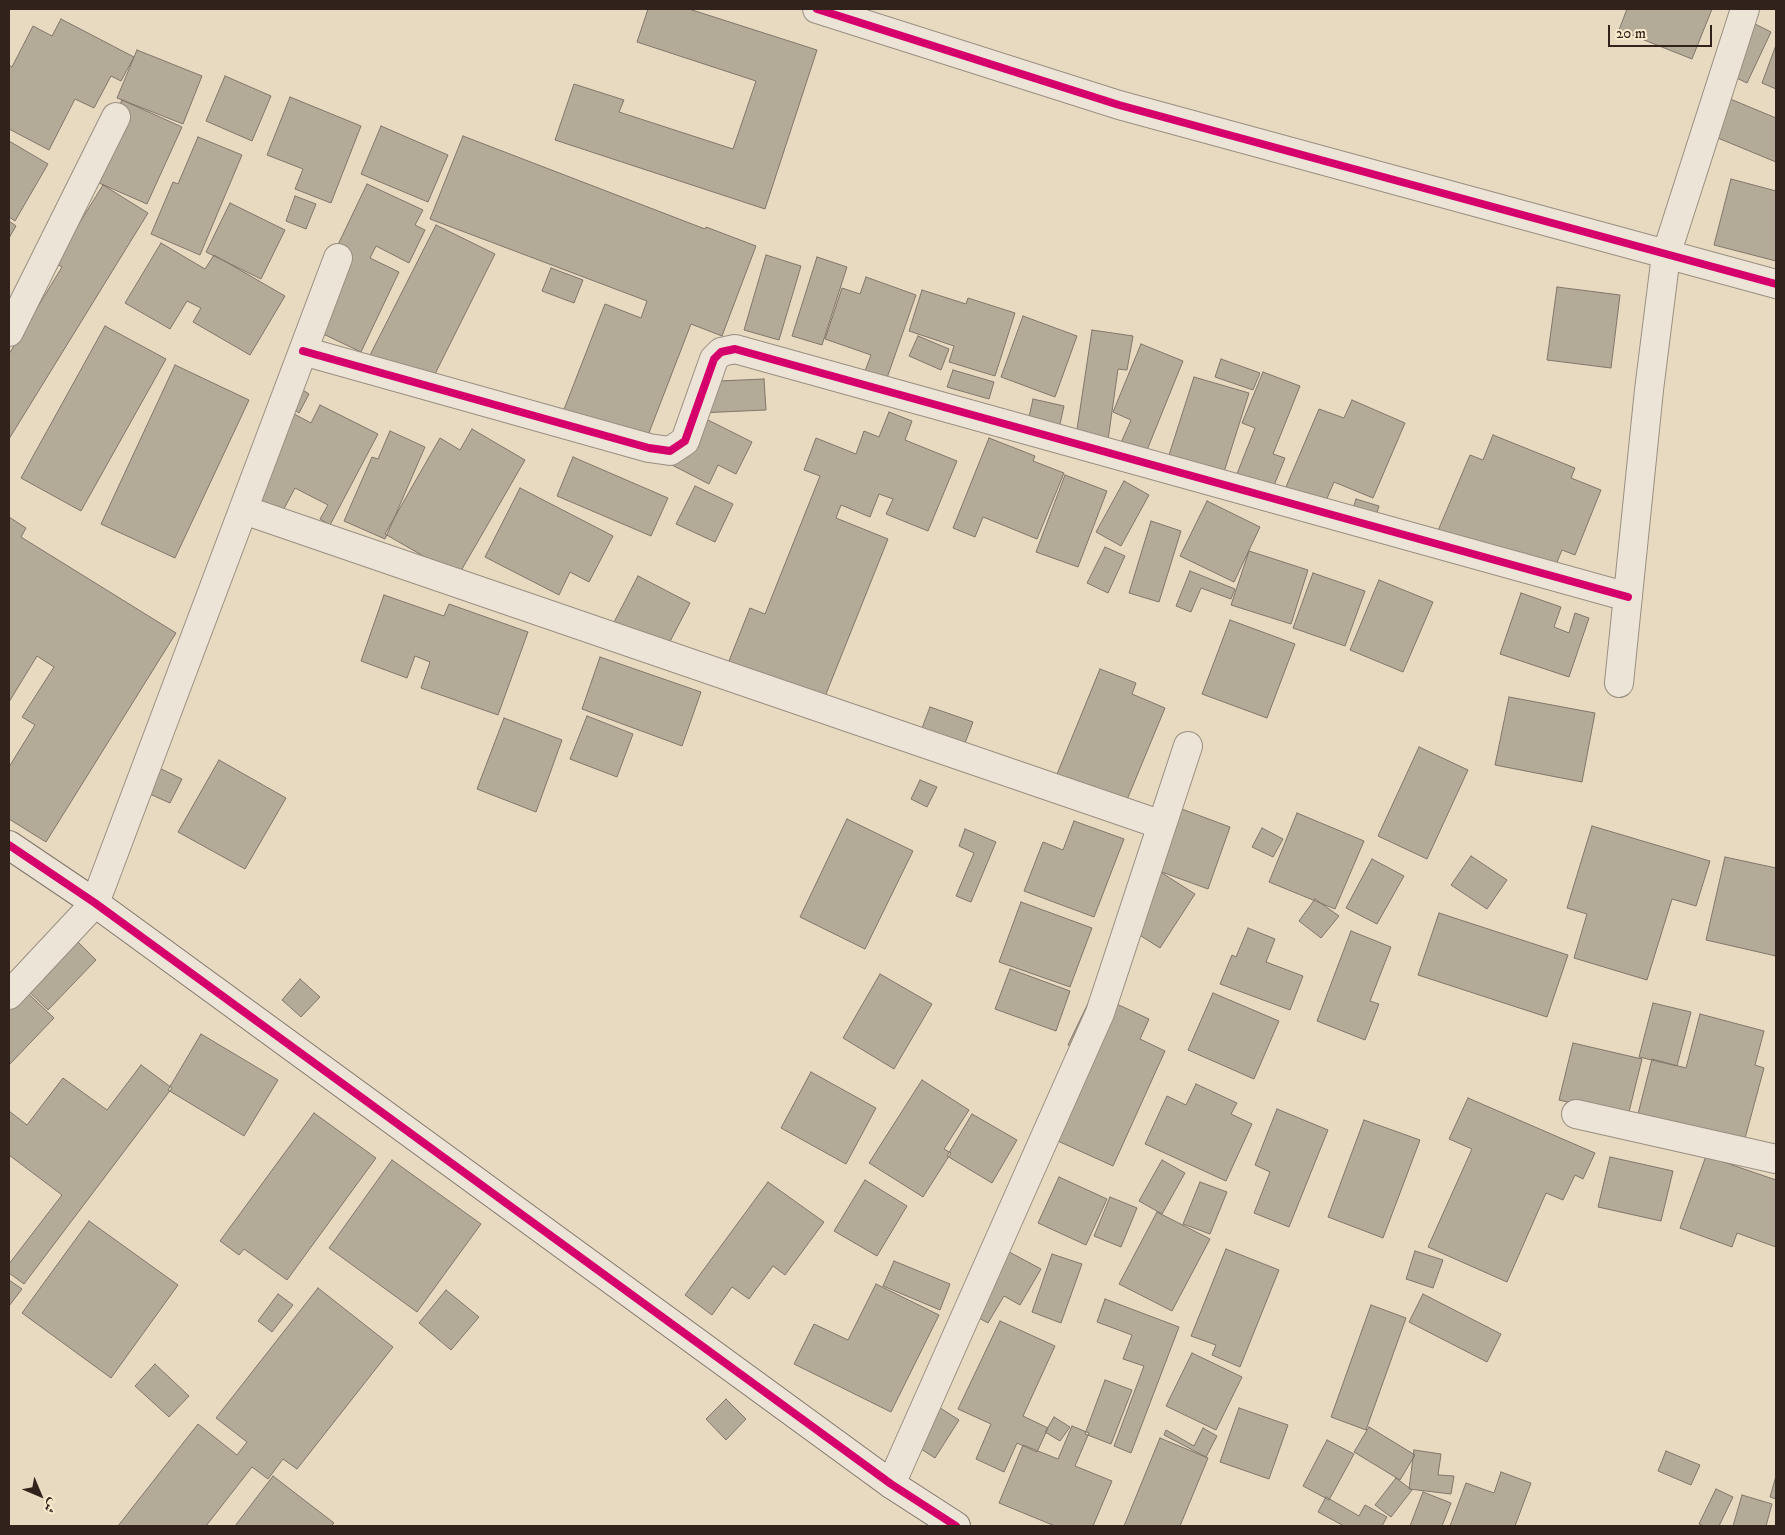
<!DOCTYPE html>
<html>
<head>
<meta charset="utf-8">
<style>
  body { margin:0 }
  #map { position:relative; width:1785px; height:1535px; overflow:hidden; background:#e8dac0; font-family:"IM FELL DW Pica",Amiri,serif }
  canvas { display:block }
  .frame { position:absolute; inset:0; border:10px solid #31221c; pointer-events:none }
  .north { position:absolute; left:15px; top:1470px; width:50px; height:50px; -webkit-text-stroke:4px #faebcc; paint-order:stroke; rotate:135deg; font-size:14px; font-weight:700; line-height:20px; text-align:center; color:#31221c }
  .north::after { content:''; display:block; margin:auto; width:18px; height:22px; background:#31221c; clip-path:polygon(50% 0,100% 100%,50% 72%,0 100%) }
  .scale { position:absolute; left:1608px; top:25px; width:104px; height:22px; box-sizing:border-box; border:2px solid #31221c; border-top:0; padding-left:6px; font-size:15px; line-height:18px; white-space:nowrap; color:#31221c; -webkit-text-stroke:4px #faebcc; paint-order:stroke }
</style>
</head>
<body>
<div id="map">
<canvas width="1785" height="1535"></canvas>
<div class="frame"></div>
<div class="north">ش</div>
<div class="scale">20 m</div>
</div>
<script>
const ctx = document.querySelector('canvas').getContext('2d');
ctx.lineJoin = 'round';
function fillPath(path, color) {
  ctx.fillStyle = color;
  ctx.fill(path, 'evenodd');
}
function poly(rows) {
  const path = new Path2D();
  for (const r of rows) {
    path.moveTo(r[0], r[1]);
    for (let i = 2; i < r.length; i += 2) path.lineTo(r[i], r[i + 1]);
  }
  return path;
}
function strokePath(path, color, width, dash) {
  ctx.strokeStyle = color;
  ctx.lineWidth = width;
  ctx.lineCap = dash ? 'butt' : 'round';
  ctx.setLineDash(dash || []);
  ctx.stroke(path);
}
const building = poly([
  [648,9,689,9,817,50,765,209,555,140,574,84,624,100,619,112,733,149,756,81,637,42,648,9],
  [1627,9,1712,9,1692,59,1619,30,1627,9],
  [1737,15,1771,32,1747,83,1712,66,1737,15],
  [61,19,134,57,121,81,111,76,94,108,75,99,49,150,9,129,9,65,12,67,33,26,52,36,61,19],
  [1776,45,1776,89,1762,83,1776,45],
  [137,50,202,76,183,124,117,98,137,50],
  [225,76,271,96,252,141,206,121,225,76],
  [1711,91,1776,118,1776,162,1696,129,1711,91],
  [290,97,361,126,331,203,295,189,303,169,267,155,290,97],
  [122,100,182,127,147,204,99,183,114,152,102,146,122,100],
  [381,126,448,155,428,202,361,174,381,126],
  [463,136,705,229,706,227,756,246,722,336,691,324,645,443,563,412,605,304,641,318,647,301,430,219,463,136],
  [198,137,242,155,200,255,151,234,173,182,178,184,198,137],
  [9,141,48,164,15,221,9,217,9,141],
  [1731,179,1776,191,1776,261,1714,245,1731,179],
  [367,184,423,210,415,225,425,230,409,263,376,246,370,258,399,272,361,352,319,332,324,274,367,184],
  [103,185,148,213,9,439,9,354,62,267,42,255,62,222,75,230,103,185],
  [295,196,316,204,306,229,286,221,295,196],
  [230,203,285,230,261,279,206,252,230,203],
  [9,221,16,226,9,238,9,221],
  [436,225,495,254,429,386,369,357,436,225],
  [161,243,205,269,214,255,285,296,250,355,193,322,201,308,187,301,170,329,125,303,161,243],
  [766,255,801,266,779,340,744,330,766,255],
  [817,257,847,267,822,345,792,336,817,257],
  [551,268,583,280,574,303,542,291,551,268],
  [866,277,916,295,887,378,865,371,871,355,825,339,842,288,860,294,866,277],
  [1557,287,1620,295,1611,368,1547,360,1557,287],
  [922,290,966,304,968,298,1015,313,995,376,949,362,954,346,909,331,922,290],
  [1023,316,1077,336,1055,397,1001,377,1023,316],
  [105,326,166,359,81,511,21,478,105,326],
  [1092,330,1133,336,1127,370,1118,369,1108,440,1076,436,1092,330],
  [918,336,949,349,941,370,909,356,918,336],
  [1141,344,1183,361,1145,455,1120,445,1131,420,1113,412,1141,344],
  [1221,359,1260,373,1253,390,1215,377,1221,359],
  [175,365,249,400,175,558,101,524,175,365],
  [953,370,994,382,989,399,947,387,953,370],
  [1263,372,1300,386,1273,454,1285,458,1271,493,1235,479,1255,428,1242,423,1263,372],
  [1194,377,1249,393,1224,472,1169,455,1194,377],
  [764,379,766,410,699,413,697,382,764,379],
  [297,386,309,394,299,413,286,405,297,386],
  [1033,399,1064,406,1058,433,1027,426,1033,399],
  [1352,400,1405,423,1373,498,1334,482,1322,510,1283,494,1319,409,1344,418,1352,400],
  [320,405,378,434,330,525,320,519,328,505,295,488,278,520,234,497,281,407,311,423,320,405],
  [889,412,912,421,905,440,957,461,928,531,886,514,893,499,879,494,870,517,841,505,836,518,888,539,820,709,725,671,750,608,765,614,820,476,804,470,816,438,856,454,864,431,879,437,889,412],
  [696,414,752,442,736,474,718,465,709,484,670,464,696,414],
  [472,429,525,460,458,576,385,534,440,438,460,450,472,429],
  [390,431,425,447,385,539,344,521,372,457,378,459,390,431],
  [1493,435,1575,468,1571,478,1601,490,1575,555,1562,550,1552,574,1437,533,1470,455,1483,460,1493,435],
  [989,438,1035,456,1033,461,1064,473,1037,539,983,517,975,537,953,528,989,438],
  [573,457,668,498,651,536,557,496,573,457],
  [1065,475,1107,491,1078,567,1036,552,1065,475],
  [1124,481,1149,495,1121,546,1096,532,1124,481],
  [695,486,733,504,715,542,676,524,695,486],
  [520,488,613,536,589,582,570,572,559,595,485,557,520,488],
  [1356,499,1379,506,1374,522,1351,516,1356,499],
  [1207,501,1260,527,1234,582,1180,556,1207,501],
  [9,517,26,528,21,537,176,633,46,842,9,819,9,767,35,725,22,717,54,667,37,656,9,702,9,517],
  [1151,521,1181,531,1159,602,1129,593,1151,521],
  [1105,547,1125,556,1108,593,1087,583,1105,547],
  [1249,551,1308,570,1291,624,1231,605,1249,551],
  [1190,571,1235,589,1231,599,1201,588,1191,612,1176,606,1190,571],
  [1313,573,1365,591,1345,646,1293,628,1313,573],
  [638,576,690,603,664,653,612,626,638,576],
  [1379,580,1433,602,1403,672,1350,650,1379,580],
  [1521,593,1561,607,1554,627,1569,633,1575,613,1589,618,1569,677,1500,654,1521,593],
  [384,595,444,616,449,604,528,632,498,715,421,688,430,662,415,656,407,678,361,661,384,595],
  [1230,620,1295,644,1267,718,1202,694,1230,620],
  [600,657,701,692,682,746,582,709,600,657],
  [1100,669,1136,683,1132,694,1165,708,1124,807,1055,779,1100,669],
  [1509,697,1595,713,1582,782,1495,765,1509,697],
  [930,707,973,722,959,759,916,744,930,707],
  [587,716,633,734,617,777,570,759,587,716],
  [504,718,562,740,536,812,477,789,504,718],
  [1419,747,1468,770,1427,859,1378,836,1419,747],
  [219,760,286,798,245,869,178,832,219,760],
  [155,766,182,779,170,803,143,791,155,766],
  [920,780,937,787,927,807,911,799,920,780],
  [1171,805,1230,827,1208,889,1148,867,1171,805],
  [1297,813,1364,841,1335,909,1269,882,1297,813],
  [847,819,913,851,865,949,800,917,847,819],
  [1074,821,1124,839,1094,917,1024,891,1043,842,1063,850,1074,821],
  [1592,826,1710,861,1696,906,1672,899,1647,980,1574,958,1587,914,1567,908,1592,826],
  [1262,828,1283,839,1273,857,1252,847,1262,828],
  [965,829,996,842,971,902,956,896,974,853,959,846,965,829],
  [1471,856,1507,880,1487,909,1451,885,1471,856],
  [1725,857,1776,868,1776,956,1706,940,1725,857],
  [1372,859,1404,876,1377,924,1346,908,1372,859],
  [1151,866,1195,894,1160,948,1116,920,1151,866],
  [1315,899,1339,916,1321,938,1299,921,1315,899],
  [1021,902,1092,928,1070,987,999,962,1021,902],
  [1439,913,1568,955,1547,1017,1418,975,1439,913],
  [1248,928,1275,939,1266,962,1303,976,1290,1010,1220,984,1232,955,1236,957,1248,928],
  [1351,931,1391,947,1370,1001,1379,1004,1365,1040,1317,1021,1351,931],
  [70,934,96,960,48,1010,21,984,70,934],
  [1010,969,1070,991,1056,1031,995,1009,1010,969],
  [880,974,932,1004,894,1069,843,1038,880,974],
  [300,979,320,997,301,1017,282,1000,300,979],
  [17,983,54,1018,9,1065,9,991,17,983],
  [1093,993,1149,1019,1140,1039,1165,1051,1113,1166,1049,1137,1087,1054,1068,1045,1093,993],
  [1213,993,1279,1021,1254,1079,1188,1050,1213,993],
  [1653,1003,1691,1012,1677,1066,1639,1057,1653,1003],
  [1700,1014,1764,1031,1755,1065,1764,1068,1744,1142,1638,1114,1652,1059,1686,1068,1700,1014],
  [201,1034,278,1080,244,1136,168,1090,201,1034],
  [1573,1043,1642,1059,1628,1116,1559,1100,1573,1043],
  [141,1065,172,1088,24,1284,9,1273,9,1264,62,1195,9,1155,9,1111,27,1125,63,1078,107,1110,141,1065],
  [811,1072,876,1108,846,1164,781,1128,811,1072],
  [922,1080,969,1110,944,1149,951,1153,923,1197,869,1163,922,1080],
  [1196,1084,1237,1103,1231,1114,1252,1124,1226,1181,1145,1144,1167,1096,1186,1105,1196,1084],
  [1468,1098,1595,1153,1583,1179,1575,1175,1563,1200,1546,1193,1507,1282,1428,1247,1472,1149,1449,1139,1468,1098],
  [1277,1109,1328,1130,1289,1227,1254,1213,1270,1172,1255,1165,1277,1109],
  [314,1113,376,1158,287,1280,244,1249,239,1255,220,1241,314,1113],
  [972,1114,1017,1140,992,1183,947,1156,972,1114],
  [1364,1120,1420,1140,1383,1238,1328,1217,1364,1120],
  [1706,1156,1776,1180,1776,1247,1737,1233,1732,1247,1680,1228,1706,1156],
  [1610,1157,1673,1171,1661,1221,1598,1207,1610,1157],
  [392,1160,481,1224,417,1312,329,1248,392,1160],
  [1162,1160,1185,1173,1162,1214,1139,1201,1162,1160],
  [1059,1177,1107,1199,1086,1245,1038,1223,1059,1177],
  [865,1180,907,1206,877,1256,834,1231,865,1180],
  [768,1182,824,1222,785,1275,773,1266,749,1299,732,1287,712,1315,685,1295,768,1182],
  [1200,1182,1227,1192,1210,1234,1183,1224,1200,1182],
  [1110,1197,1137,1208,1121,1247,1094,1236,1110,1197],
  [1157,1212,1210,1239,1172,1311,1119,1284,1157,1212],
  [89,1221,178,1285,111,1378,22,1313,89,1221],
  [998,1246,1041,1269,1020,1305,1004,1296,988,1323,963,1309,998,1246],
  [1226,1249,1279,1270,1240,1367,1212,1355,1216,1345,1191,1336,1226,1249],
  [1415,1251,1443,1260,1433,1288,1406,1279,1415,1251],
  [1052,1254,1082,1264,1061,1323,1032,1312,1052,1254],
  [894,1261,950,1284,940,1310,883,1286,894,1261],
  [9,1280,22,1289,9,1306,9,1280],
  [876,1284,939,1315,891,1412,794,1364,814,1324,848,1340,876,1284],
  [318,1288,393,1347,297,1469,283,1459,268,1479,252,1467,206,1526,118,1526,198,1424,237,1455,247,1442,216,1418,318,1288],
  [446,1290,479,1317,451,1350,419,1323,446,1290],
  [278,1294,293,1305,272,1332,258,1321,278,1294],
  [1423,1294,1501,1334,1487,1362,1409,1322,1423,1294],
  [1105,1299,1179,1327,1131,1453,1114,1446,1144,1366,1123,1359,1132,1335,1097,1322,1105,1299],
  [1371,1305,1406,1318,1366,1430,1331,1417,1371,1305],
  [1000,1321,1055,1346,1023,1416,1048,1428,1037,1452,1017,1443,1004,1472,976,1459,991,1424,958,1409,1000,1321],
  [1192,1353,1242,1377,1216,1430,1166,1406,1192,1353],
  [155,1364,189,1396,169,1417,135,1386,155,1364],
  [1105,1380,1132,1390,1111,1444,1085,1434,1105,1380],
  [726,1399,746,1419,726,1440,706,1419,726,1399],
  [931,1402,959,1420,935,1458,907,1440,931,1402],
  [1239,1408,1288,1425,1269,1479,1220,1462,1239,1408],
  [1054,1417,1070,1427,1060,1441,1045,1432,1054,1417],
  [1072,1426,1089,1433,1075,1466,1112,1481,1093,1526,1055,1526,999,1503,1023,1445,1058,1459,1072,1426],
  [1369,1427,1415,1455,1400,1480,1354,1452,1369,1427],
  [1203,1428,1217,1436,1206,1457,1164,1435,1166,1430,1194,1446,1203,1428],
  [1160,1438,1208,1458,1180,1526,1124,1526,1160,1438],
  [1327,1440,1354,1454,1329,1500,1303,1486,1327,1440],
  [1414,1450,1441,1454,1438,1475,1454,1476,1451,1494,1409,1489,1414,1450],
  [1666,1451,1700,1465,1691,1485,1658,1471,1666,1451],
  [1501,1472,1531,1483,1515,1526,1450,1526,1466,1483,1494,1493,1501,1472],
  [273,1476,334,1523,331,1526,235,1526,273,1476],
  [1776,1476,1776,1499,1770,1497,1776,1476],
  [1396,1478,1412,1490,1391,1517,1375,1505,1396,1478],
  [1716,1489,1733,1497,1719,1526,1704,1526,1699,1524,1716,1489],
  [1423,1492,1451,1503,1442,1526,1410,1526,1423,1492],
  [1742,1495,1772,1504,1766,1526,1733,1526,1742,1495],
  [1326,1497,1359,1516,1365,1505,1387,1517,1382,1526,1344,1526,1318,1512,1326,1497]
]);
fillPath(building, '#b4aa98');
strokePath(building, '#80766a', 1);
const street = poly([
  [817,9,1119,105,1776,284],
  [9,332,116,117],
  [303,351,649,448,670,451,685,441,714,359,721,352,735,349,1628,597],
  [244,510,1162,825],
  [1619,683,1649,390,1666,255,1745,9],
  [9,995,95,903,338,258],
  [1576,1114,1776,1159],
  [891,1484,1100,1013,1188,746]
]);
const secondary = poly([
  [9,845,95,903,891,1484,956,1526]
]);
strokePath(street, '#998f80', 30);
strokePath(secondary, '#80766a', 30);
strokePath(street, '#ebe4d7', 28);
strokePath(secondary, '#ebe4d7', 28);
strokePath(poly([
  [817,9,1119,105,1776,284],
  [303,351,649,448,670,451,685,441,714,359,721,352,735,349,1628,597],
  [9,845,95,903,891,1484,956,1526]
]), '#d6006c', 8);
</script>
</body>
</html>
